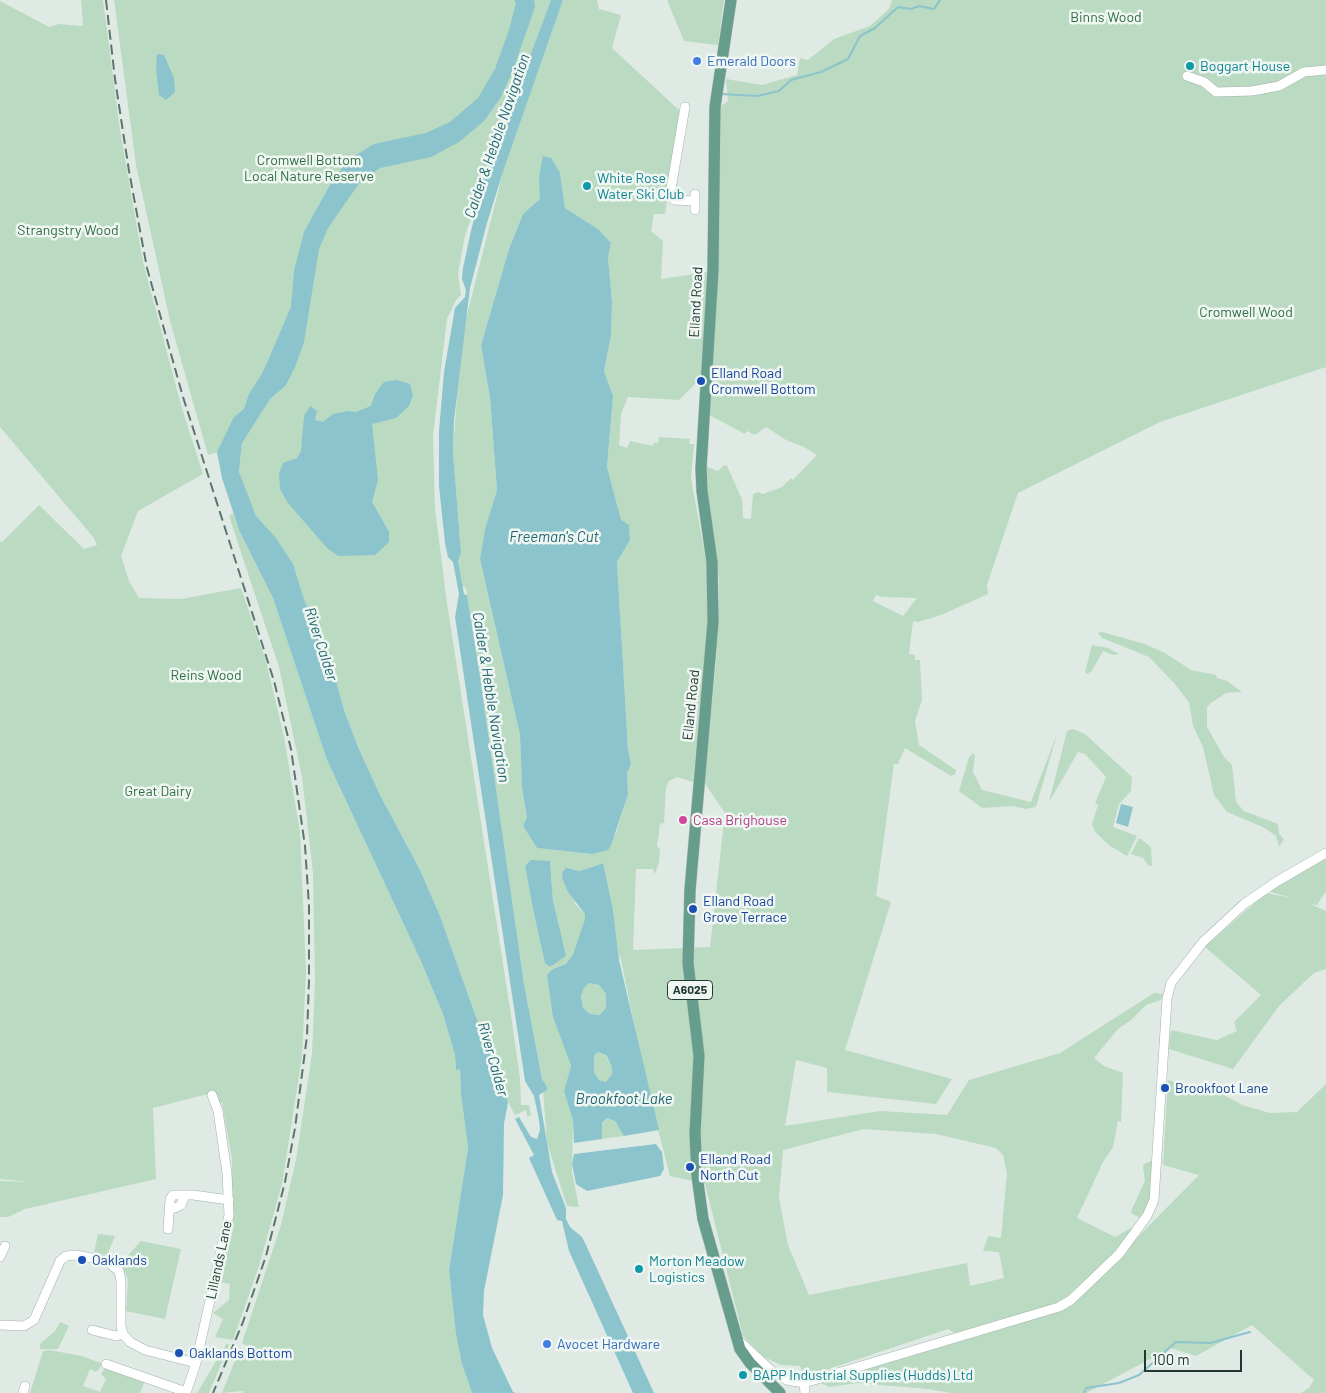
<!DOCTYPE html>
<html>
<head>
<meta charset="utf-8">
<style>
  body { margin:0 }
  #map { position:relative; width:1326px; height:1393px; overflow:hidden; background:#e0eae5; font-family:Barlow,sans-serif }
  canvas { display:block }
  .scale { position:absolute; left:1144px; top:1350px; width:98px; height:22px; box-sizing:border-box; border:2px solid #223932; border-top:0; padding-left:6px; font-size:15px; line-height:18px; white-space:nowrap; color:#223932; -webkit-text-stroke:4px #f0f7f3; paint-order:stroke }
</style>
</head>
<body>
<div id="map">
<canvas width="1326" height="1393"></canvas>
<div class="scale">100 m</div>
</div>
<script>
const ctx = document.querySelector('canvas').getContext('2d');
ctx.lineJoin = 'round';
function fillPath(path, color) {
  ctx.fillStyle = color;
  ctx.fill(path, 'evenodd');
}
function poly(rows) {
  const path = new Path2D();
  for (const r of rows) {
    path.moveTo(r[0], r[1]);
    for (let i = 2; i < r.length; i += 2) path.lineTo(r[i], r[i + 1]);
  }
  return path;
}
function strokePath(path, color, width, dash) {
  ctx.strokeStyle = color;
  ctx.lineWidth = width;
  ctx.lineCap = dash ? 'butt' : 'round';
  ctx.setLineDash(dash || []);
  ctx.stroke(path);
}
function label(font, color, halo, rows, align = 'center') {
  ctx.font = font + ' Barlow,sans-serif';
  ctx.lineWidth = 5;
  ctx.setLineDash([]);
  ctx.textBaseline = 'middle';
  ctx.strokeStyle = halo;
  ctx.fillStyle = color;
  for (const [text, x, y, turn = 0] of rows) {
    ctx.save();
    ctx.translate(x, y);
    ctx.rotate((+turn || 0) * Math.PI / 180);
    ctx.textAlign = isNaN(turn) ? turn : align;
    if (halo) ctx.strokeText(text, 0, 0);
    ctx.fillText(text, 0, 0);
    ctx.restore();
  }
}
fillPath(poly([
  [81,0,103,0,120,130,143,262,181,405,203,474,138,511,121,556,129,581,139,598,181,599,241,588,266,661,284,737,300,832,306,970,302,1057,282,1184,259,1266,233,1340,215,1337,223,1319,213,1313,229,1300,230,1284,220,1282,231,1219,232,1173,232,1159,222,1103,213,1104,212,1093,153,1108,156,1179,25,1209,8,1217,0,1217,0,1181,30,1182,0,1179,0,541,2,542,39,505,84,549,97,545,94,538,0,427,0,1,49,27,59,24,83,26],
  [114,0,551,0,465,235,458,274,461,295,456,300,447,319,433,435,435,509,447,603,512,1022,520,1079,521,1105,529,1105,531,1116,527,1116,526,1110,515,1115,508,1102,499,1073,481,1031,440,916,420,870,380,795,358,747,344,710,323,634,305,602,293,564,274,537,256,516,247,495,239,472,242,444,208,455,170,321,136,165],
  [563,0,597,0,599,9,621,15,612,48,680,111,665,214,654,214,651,231,663,241,661,279,707,272,702,377,679,400,628,397,621,414,619,445,627,448,630,441,653,446,653,443,658,443,659,437,690,439,689,444,694,444,691,478,708,572,707,641,693,782,677,777,669,781,666,788,664,823,660,824,657,847,660,848,659,862,655,874,653,869,636,869,633,950,710,947,725,813,704,782,716,663,719,599,719,578,707,488,706,466,718,471,724,465,727,466,742,499,743,518,748,519,751,518,753,494,758,492,763,494,782,487,791,478,793,480,817,455,804,447,786,440,766,427,755,435,747,431,745,434,709,415,719,234,721,106,728,101,726,79,762,85,797,75,800,58,808,60,834,39,870,26,889,9,892,0,1326,0,1326,367,1160,422,1018,493,987,585,988,594,941,615,918,622,913,621,909,654,915,655,915,660,920,660,922,700,915,721,919,745,956,770,955,774,951,776,905,748,898,764,894,764,876,896,891,902,845,1050,952,1079,936,1104,827,1092,827,1068,796,1060,785,1126,880,1111,947,1115,969,1080,1060,1053,1154,993,1163,994,1161,1000,1146,1005,1131,1020,1118,1029,1094,1058,1104,1066,1123,1073,1121,1122,1118,1121,1113,1147,1103,1162,1077,1218,1115,1237,1133,1227,1135,1229,1110,1259,1061,1302,955,1333,948,1329,805,1377,800,1366,781,1365,764,1357,743,1336,705,1184,670,1176,648,1091,620,955,619,960,613,910,602,863,580,871,575,869,563,878,576,905,585,914,585,919,573,954,566,964,553,969,553,1017,571,1066,564,1091,573,1121,572,1172,579,1207,567,1206,547,1143,543,1090,547,1087,542,1079,524,984,480,677,466,588,462,586,458,561,461,553,453,452,458,382,466,319,503,172],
  [544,156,560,173,565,208,598,229,611,243,608,257,612,301,611,336,604,371,613,396,607,467,621,521,629,525,630,540,617,562,628,750,631,764,627,773,628,795,616,833,592,854,537,848,523,826,527,817,522,788,520,735,480,559,485,529,497,490,490,398,481,345,509,249,523,214,541,199,539,176],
  [876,595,882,597,917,598,903,616,873,601],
  [550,861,553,901,559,927,539,929,533,909,525,866],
  [864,1129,936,1134,996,1148,1003,1155,1007,1173,1001,1238,988,1236,983,1251,999,1252,1004,1278,970,1286,967,1263,809,1295,788,1245,779,1198,783,1150],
  [667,0,724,0,718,45,684,41],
  [233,513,239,530,273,598,327,760,420,959,443,1014,455,1055,456,1070,460,1068,461,1094,468,1148,449,1270,462,1364,472,1393,243,1393,243,1391,222,1393,240,1348,247,1351,249,1347,242,1343,281,1225,296,1160,312,1054,315,981,313,873,302,777,279,667,229,516],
  [1102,632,1145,644,1165,653,1191,670,1216,675,1217,678,1227,681,1242,692,1226,693,1211,703,1207,707,1207,727,1224,757,1232,765,1236,802,1244,811,1278,824,1279,834,1284,839,1279,847,1276,836,1263,827,1227,812,1214,795,1203,747,1193,726,1189,702,1174,683,1149,657,1102,638,1098,633],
  [1092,645,1108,648,1119,654,1113,655,1103,651,1092,671,1087,674,1085,672],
  [1073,729,1085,734,1132,777,1131,791,1119,804,1113,827,1137,836,1127,856,1110,846,1095,832,1092,824,1098,805,1095,803,1106,777,1085,754,1078,752,1049,802,1067,731],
  [1057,734,1036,807,1026,809,1012,806,982,808,959,791,969,757,973,753,975,755,973,772,982,790,1031,802],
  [1139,838,1151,847,1152,866,1148,865,1143,858,1131,854],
  [1324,859,1326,860,1326,891,1317,905,1310,904,1326,911,1326,969,1314,973,1279,1006,1233,1069,1169,1049,1171,1030,1217,1040,1237,1031,1234,1022,1261,995,1205,947,1266,893,1292,898,1268,891],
  [589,983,599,985,606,994,606,1008,601,1015,590,1014,583,1008,581,996,584,988],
  [598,1052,604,1053,612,1067,612,1074,606,1082,599,1080,594,1072,594,1056],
  [1168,1080,1222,1094,1242,1105,1270,1113,1297,1112,1326,1084,1326,1393,1301,1393,1309,1388,1314,1380,1252,1325,1196,1356,1171,1348,1086,1393,951,1393,928,1389,857,1383,829,1387,821,1383,1006,1328,1071,1305,1199,1175,1163,1165],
  [607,1118,615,1121,624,1136,602,1139,602,1124],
  [1151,1161,1153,1163,1152,1197,1147,1209,1141,1218,1132,1214,1131,1211,1145,1181,1143,1167,1144,1164],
  [98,1234,115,1236,107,1255,94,1253],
  [141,1241,181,1249,165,1319,126,1311,128,1280,121,1263],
  [60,1322,69,1326,58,1349,40,1349,40,1344,55,1331],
  [227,1343,229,1345,209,1393,197,1393],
  [49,1350,82,1356,103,1364,96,1372,90,1369,83,1386,86,1387,100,1392,106,1379,101,1374,105,1368,145,1381,140,1393,30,1393,43,1351]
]), '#badac1');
fillPath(poly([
  [514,0,534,0,535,7,513,70,501,97,484,121,459,142,431,157,380,168,360,182,328,228,319,249,304,342,295,367,286,385,270,399,242,443,239,472,256,516,276,538,293,564,305,602,323,634,344,710,358,747,380,795,420,870,440,916,481,1031,499,1073,508,1102,504,1124,503,1195,484,1291,483,1315,492,1348,513,1392,516,1393,472,1393,462,1364,456,1333,449,1270,468,1148,461,1094,460,1069,456,1070,455,1055,443,1014,420,959,327,760,273,598,239,530,222,478,217,452,234,417,244,409,249,394,263,372,291,307,294,271,304,232,335,176,353,157,374,144,426,133,450,122,478,98,495,69,509,30,516,3],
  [551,0,563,0,503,172,487,223,470,288,454,420,453,452,461,553,458,561,464,594,467,595,480,677,524,984,542,1079,547,1087,547,1090,539,1095,552,1172,566,1208,566,1219,570,1227,582,1237,586,1245,654,1393,633,1393,569,1251,562,1221,557,1220,529,1158,534,1155,515,1119,519,1117,531,1137,537,1139,540,1130,539,1120,534,1096,525,1081,455,617,459,594,453,562,448,557,445,543,439,486,439,431,444,372,455,308,465,297,466,290,462,279,463,268,471,231,484,179],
  [157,54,164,55,174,78,175,92,166,100,159,95,156,68],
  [543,156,551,158,560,173,565,208,598,229,611,243,608,257,612,301,611,336,604,371,613,396,607,467,621,520,629,525,630,540,617,562,628,750,631,764,627,773,628,795,611,845,608,850,592,854,537,848,523,826,527,817,522,788,520,735,480,559,485,529,497,490,490,398,481,345,509,249,523,214,540,199,539,176],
  [396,380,410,384,413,395,409,406,396,418,372,424,378,480,372,502,389,532,389,542,375,555,338,556,327,548,288,503,280,489,279,473,283,463,297,458,301,451,304,416,310,406,317,411,315,420,323,422,333,414,348,411,356,412,371,406,375,394,384,382],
  [1121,804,1133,807,1128,827,1116,823],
  [531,860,550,861,553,901,566,956,553,965,549,966,545,963,533,909,525,866],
  [603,863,613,910,619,960,659,1130,624,1136,615,1121,607,1118,602,1123,602,1139,574,1143,573,1121,564,1091,571,1066,553,1017,547,975,553,969,566,964,573,954,585,919,585,914,568,892,562,878,563,871,566,868,580,871],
  [589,983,599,985,606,994,606,1008,600,1015,590,1014,583,1008,581,996,584,988],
  [598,1052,606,1055,612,1067,612,1074,606,1082,599,1080,594,1072,594,1056],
  [656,1144,662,1152,664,1169,660,1176,587,1191,576,1184,572,1164,574,1154]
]), '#8bc4cc');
strokePath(poly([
  [721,94,757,96,779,91,791,80,821,72,848,59,860,36,875,28,898,7,911,9,919,6,934,9,940,0],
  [1084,1393,1086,1388,1119,1383,1139,1375,1176,1342,1210,1343,1250,1332]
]), '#8bc4cc', 2);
const minor = poly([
  [1187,76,1204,82,1216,92,1252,91,1279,86,1304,72,1326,70],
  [685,107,670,195,674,200,695,201],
  [695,210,695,194],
  [170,1207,175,1208,181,1205,185,1195],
  [168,1229,170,1199,173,1195,193,1195,229,1200],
  [0,1257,5,1246],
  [0,1325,24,1326,34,1320,60,1261,66,1256,76,1255,106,1261,119,1271,121,1281,121,1326,123,1334,130,1342,145,1350,196,1363],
  [92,1330,116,1336,123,1334],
  [737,1339,773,1372,787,1380,804,1383],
  [106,1364,186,1392],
  [23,1393,25,1386],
  [186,1393,196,1363,229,1215,227,1173,218,1111,212,1095],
  [805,1393,804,1383,1059,1307,1071,1300,1119,1254,1147,1216,1154,1200,1167,999,1171,983,1203,942,1244,904,1276,882,1326,853]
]);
const major = poly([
  [731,0,715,107,713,270,701,468,702,491,712,562,713,622,690,890,688,963,699,1056,695,1133,697,1176,703,1219,740,1349,750,1363,780,1393]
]);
strokePath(minor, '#a3b1ac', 10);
strokePath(major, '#bdc4c2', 12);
strokePath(minor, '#fff', 9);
strokePath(major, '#679d8d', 11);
strokePath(poly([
  [106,0,115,79,129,171,147,268,183,397,274,681,291,749,305,846,309,906,309,981,307,1036,295,1128,285,1182,266,1256,243,1322,213,1393]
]), '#5c756d', 2, [10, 5]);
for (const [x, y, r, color] of [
  [697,61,5,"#3f7fe0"],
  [1190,66,5,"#0f9aa8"],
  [587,186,5,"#0f9aa8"],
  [701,381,5,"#1a4fb4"],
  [683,820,5,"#d1479c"],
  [693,909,5,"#1a4fb4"],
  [1165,1088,5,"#1a4fb4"],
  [690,1167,5,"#1a4fb4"],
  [82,1260,5,"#1a4fb4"],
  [639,1269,5,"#0f9aa8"],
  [547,1344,5,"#3f7fe0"],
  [179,1353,5,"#1a4fb4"],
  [743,1375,5,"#0f9aa8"]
]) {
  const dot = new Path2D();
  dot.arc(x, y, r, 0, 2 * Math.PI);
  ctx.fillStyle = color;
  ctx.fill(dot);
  strokePath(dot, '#f0f7f3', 2);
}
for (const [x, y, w] of [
  [690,990,45]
]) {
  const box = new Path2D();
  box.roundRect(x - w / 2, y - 9.5, w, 19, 4);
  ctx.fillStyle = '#f0f7f3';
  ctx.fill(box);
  strokePath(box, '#223932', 1);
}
label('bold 12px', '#223932', null, [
  ["A6025",690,990]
]);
label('14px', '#2f6d44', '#f0f7f3', [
  ["Binns Wood",1106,17],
  ["Cromwell Bottom",309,160],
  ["Local Nature Reserve",309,176],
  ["Strangstry Wood",68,230],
  ["Cromwell Wood",1246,312],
  ["Reins Wood",206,675],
  ["Great Dairy",158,791]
]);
label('14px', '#366cbe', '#f0f7f3', [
  ["Emerald Doors",707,61],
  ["Avocet Hardware",557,1344]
], 'left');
label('14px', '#0d838f', '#f0f7f3', [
  ["Boggart House",1200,66],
  ["White Rose",597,178],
  ["Water Ski Club",597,194],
  ["Morton Meadow",649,1261],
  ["Logistics",649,1277],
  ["BAPP Industrial Supplies (Hudds) Ltd",753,1375]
], 'left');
label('14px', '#223932', '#f0f7f3', [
  ["Elland Road",696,302,-87],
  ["Elland Road",691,705,-84],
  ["Lillands Lane",219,1260,-78]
]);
label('14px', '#164399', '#f0f7f3', [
  ["Elland Road",711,373],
  ["Cromwell Bottom",711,389],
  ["Elland Road",703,901],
  ["Grove Terrace",703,917],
  ["Brookfoot Lane",1175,1088],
  ["Elland Road",700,1159],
  ["North Cut",700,1175],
  ["Oaklands",92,1260],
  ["Oaklands Bottom",189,1353]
], 'left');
label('14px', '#b23c85', '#f0f7f3', [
  ["Casa Brighouse",693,820]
], 'left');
label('italic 15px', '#206670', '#f0f7f3', [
  ["Calder & Hebble Navigation",497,136,-71],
  ["Freeman's Cut",554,537],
  ["River Calder",321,644,72],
  ["Calder & Hebble Navigation",491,697,81],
  ["River Calder",493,1059,74],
  ["Brookfoot Lake",624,1099]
]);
</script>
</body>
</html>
